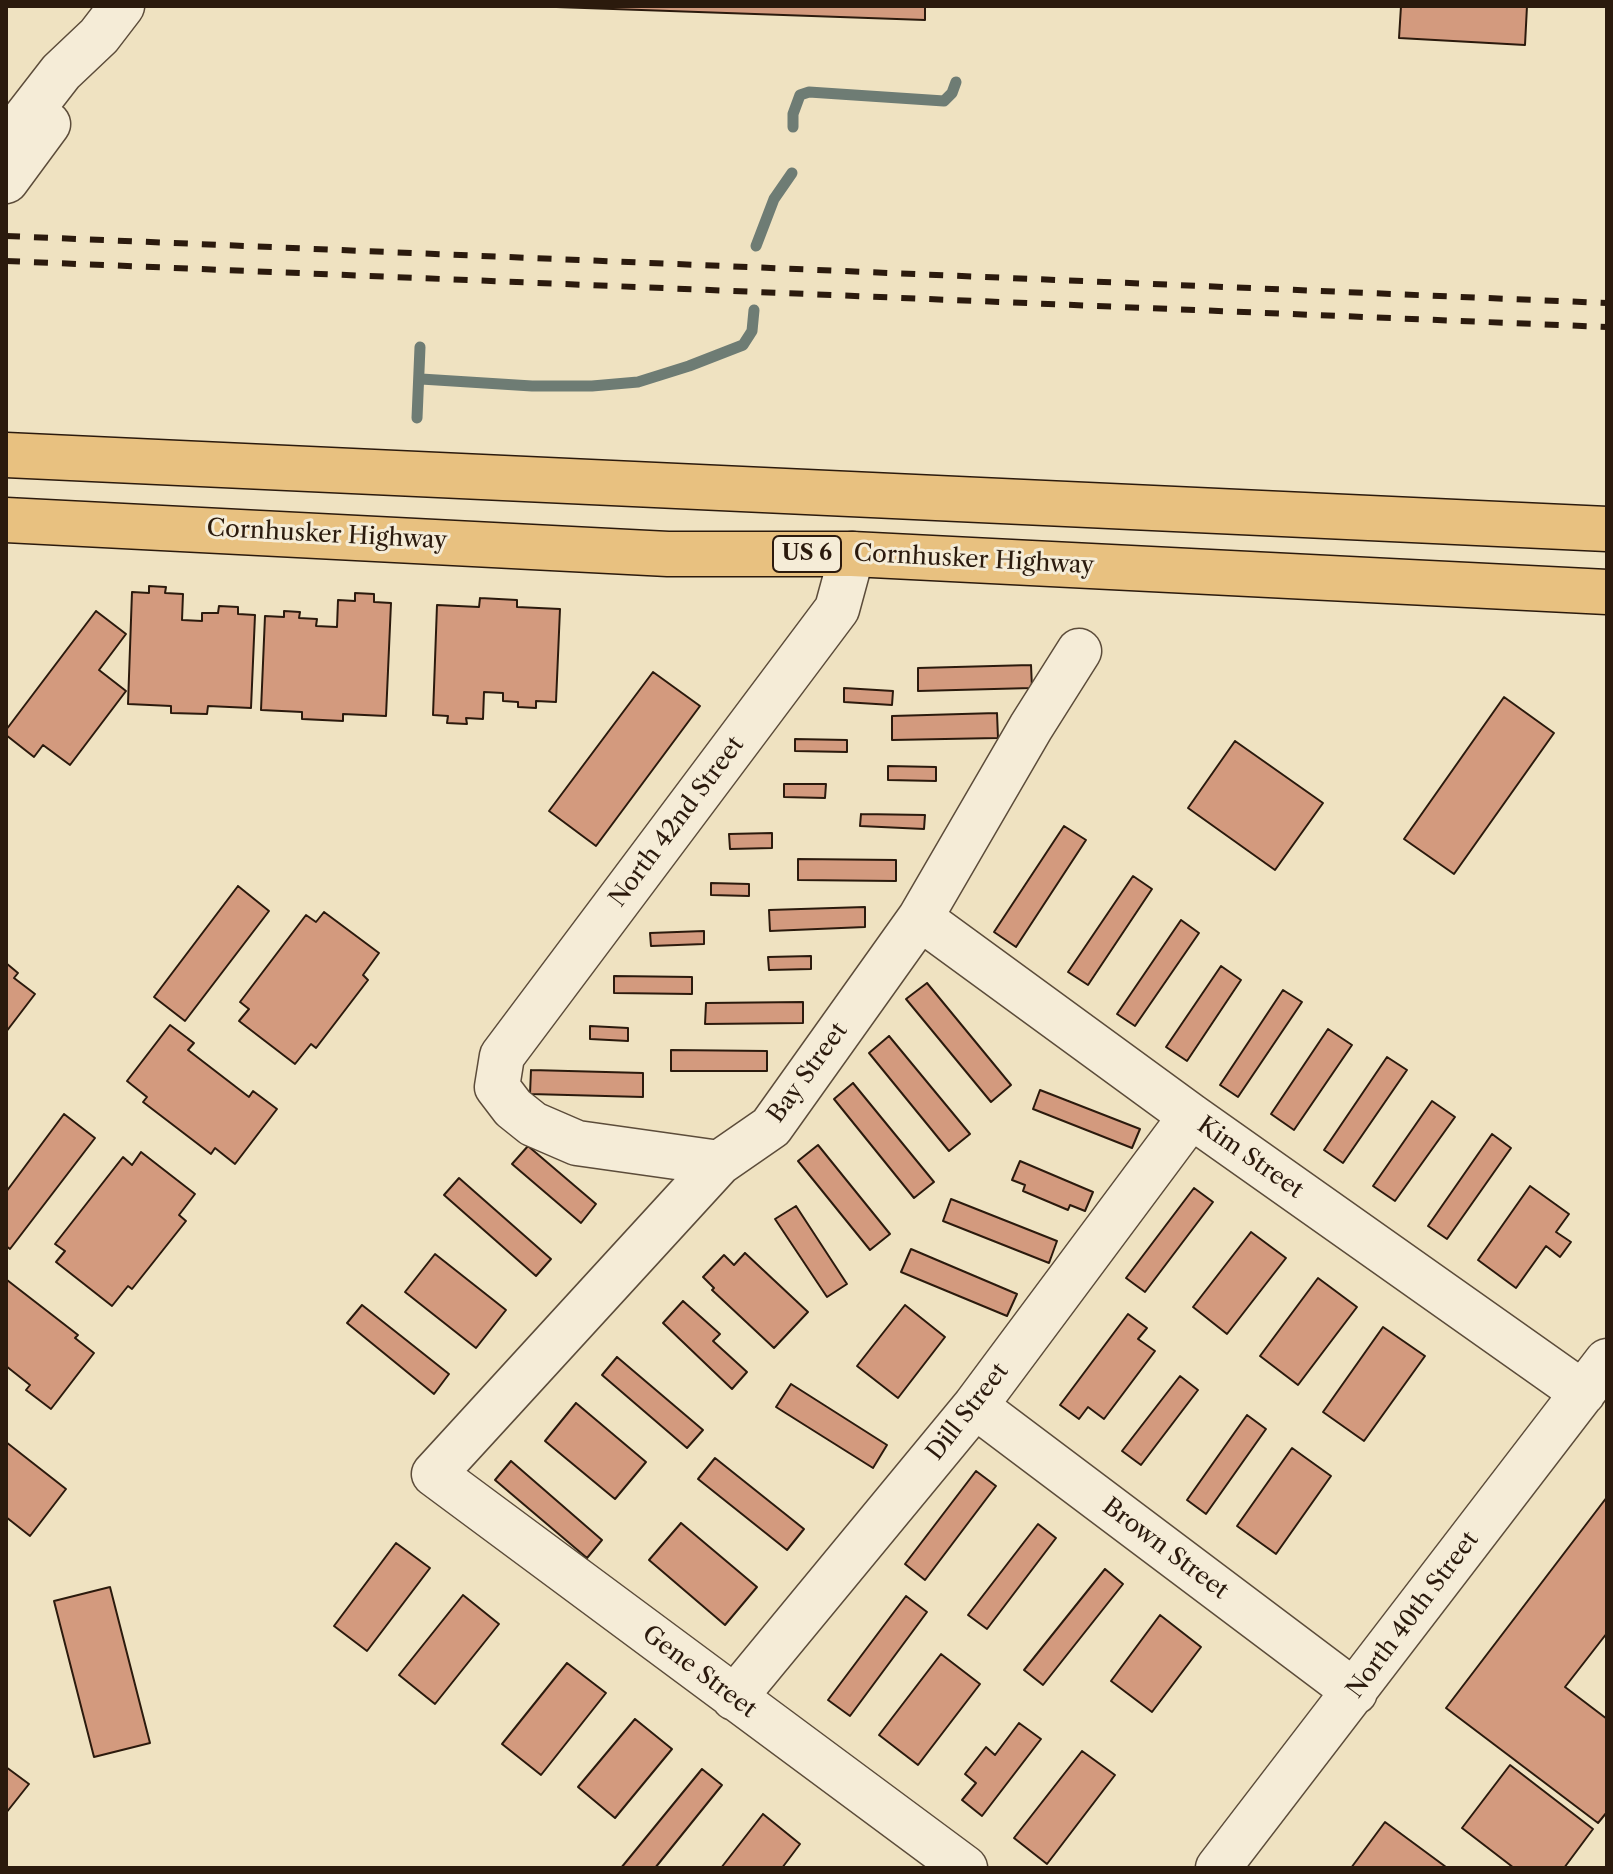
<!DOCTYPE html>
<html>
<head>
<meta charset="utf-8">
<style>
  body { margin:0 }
  #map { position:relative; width:1613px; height:1874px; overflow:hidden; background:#efe2c1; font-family:"Libre Caslon Text",serif }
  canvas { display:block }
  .frame { position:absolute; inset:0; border:8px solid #2b1a0d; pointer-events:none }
</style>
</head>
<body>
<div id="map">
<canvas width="1613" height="1874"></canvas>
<div class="frame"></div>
</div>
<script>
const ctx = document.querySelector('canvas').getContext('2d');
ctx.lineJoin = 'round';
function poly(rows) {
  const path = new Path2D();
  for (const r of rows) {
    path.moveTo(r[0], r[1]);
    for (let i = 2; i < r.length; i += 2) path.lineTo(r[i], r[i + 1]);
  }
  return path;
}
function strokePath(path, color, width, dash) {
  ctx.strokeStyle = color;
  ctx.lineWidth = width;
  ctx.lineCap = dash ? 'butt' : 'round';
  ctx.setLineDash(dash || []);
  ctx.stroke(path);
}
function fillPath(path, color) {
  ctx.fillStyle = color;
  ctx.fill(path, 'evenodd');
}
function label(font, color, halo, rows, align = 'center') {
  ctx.font = font + ' "Libre Caslon Text",serif';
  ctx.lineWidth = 6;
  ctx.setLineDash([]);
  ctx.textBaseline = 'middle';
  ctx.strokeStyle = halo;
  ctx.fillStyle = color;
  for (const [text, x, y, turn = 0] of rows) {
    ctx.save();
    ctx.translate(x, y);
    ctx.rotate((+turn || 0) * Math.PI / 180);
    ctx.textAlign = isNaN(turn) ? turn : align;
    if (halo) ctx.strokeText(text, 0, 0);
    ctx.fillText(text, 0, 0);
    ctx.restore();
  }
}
strokePath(poly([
  [793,127,793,114,800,95,809,92,944,101,952,93,956,82],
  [756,246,774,199,792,173],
  [421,379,532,386,592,386,638,382,689,366,743,345,752,331,754,310],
  [417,418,420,347]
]), '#6e7c74', 11);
const building = poly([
  [528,6,925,6,925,20,528,6],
  [1401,6,1527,6,1525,45,1399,38,1401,6],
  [149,586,166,587,165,593,183,594,182,620,202,621,202,613,218,613,219,606,238,607,238,614,255,615,251,708,208,706,207,714,171,713,171,706,128,704,132,592,149,593,149,586],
  [355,593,374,594,374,602,391,603,386,716,343,714,343,721,302,719,302,712,261,710,265,616,284,617,284,611,300,612,299,618,317,619,316,626,337,627,338,600,355,601,355,593],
  [480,598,517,600,517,607,560,609,556,702,536,701,536,708,518,707,518,702,503,701,503,693,484,692,483,719,466,718,467,724,447,723,448,716,433,715,437,605,479,607,480,598],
  [96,611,126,634,99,670,126,691,70,765,43,745,34,757,6,735,6,730,96,611],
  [1031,665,1032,688,918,691,918,668,1031,665],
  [653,672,700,706,596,846,549,811,653,672],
  [844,688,893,691,892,705,844,702,844,688],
  [1504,697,1554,733,1454,874,1404,839,1504,697],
  [997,713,998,738,892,740,892,716,997,713],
  [795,739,847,740,847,752,795,751,795,739],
  [1235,741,1323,803,1275,870,1188,808,1235,741],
  [888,766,936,767,936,781,888,780,888,766],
  [784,784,826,784,825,798,784,797,784,784],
  [861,814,925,815,924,829,860,826,861,814],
  [1064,826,1086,840,1016,947,994,932,1064,826],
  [772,833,772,848,730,849,729,834,772,833],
  [798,859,896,860,896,881,798,880,798,859],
  [1133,876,1152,889,1088,985,1068,972,1133,876],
  [711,883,749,884,749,896,711,895,711,883],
  [238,886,269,911,185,1021,154,997,238,886],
  [865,907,865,927,770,931,769,910,865,907],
  [324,912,379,953,363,975,368,980,316,1048,311,1044,295,1064,239,1021,249,1009,240,1002,306,915,316,922,324,912],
  [1181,920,1199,933,1135,1026,1117,1014,1181,920],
  [704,931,704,944,651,946,650,933,704,931],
  [811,956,811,969,769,970,768,957,811,956],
  [6,963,18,973,14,978,35,994,6,1032,6,963],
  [1221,966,1241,980,1187,1061,1166,1047,1221,966],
  [614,976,692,977,692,994,614,993,614,976],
  [927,983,1011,1085,991,1102,906,999,927,983],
  [1283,990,1302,1002,1238,1097,1220,1085,1283,990],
  [803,1002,803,1023,705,1024,706,1003,803,1002],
  [170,1025,194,1043,188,1050,249,1097,253,1091,277,1109,235,1164,215,1148,211,1154,143,1102,147,1097,127,1081,170,1025],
  [590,1026,628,1028,628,1041,590,1039,590,1026],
  [1328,1029,1352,1045,1294,1130,1271,1114,1328,1029],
  [889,1036,970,1134,949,1151,869,1053,889,1036],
  [671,1050,767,1051,767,1071,671,1071,671,1050],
  [1387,1057,1407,1070,1343,1163,1324,1150,1387,1057],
  [531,1070,643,1073,643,1097,530,1094,531,1070],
  [853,1083,934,1182,914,1198,834,1099,853,1083],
  [1040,1090,1140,1129,1132,1148,1033,1109,1040,1090],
  [1432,1101,1455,1117,1395,1201,1373,1186,1432,1101],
  [64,1114,95,1138,10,1249,6,1246,6,1192,64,1114],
  [1492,1134,1511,1148,1447,1239,1428,1226,1492,1134],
  [818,1145,890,1234,870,1250,798,1161,818,1145],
  [528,1146,596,1204,581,1223,512,1164,528,1146],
  [141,1152,195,1194,179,1215,186,1221,132,1289,128,1286,112,1306,56,1262,65,1251,55,1244,123,1157,132,1165,141,1152],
  [1020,1161,1093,1192,1085,1211,1070,1205,1068,1210,1023,1191,1025,1185,1012,1180,1020,1161],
  [459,1178,551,1259,536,1276,444,1195,459,1178],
  [1530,1186,1569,1214,1556,1232,1571,1242,1560,1257,1546,1246,1516,1288,1478,1260,1530,1186],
  [1194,1188,1213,1202,1145,1292,1126,1278,1194,1188],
  [951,1199,1057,1241,1049,1263,943,1221,951,1199],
  [796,1206,847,1284,827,1297,775,1219,796,1206],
  [1251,1232,1286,1258,1227,1334,1193,1307,1251,1232],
  [911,1249,1017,1294,1007,1316,901,1272,911,1249],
  [745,1253,808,1312,774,1348,712,1290,714,1288,703,1277,724,1255,734,1265,745,1253],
  [435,1254,506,1310,476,1348,405,1292,435,1254],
  [1318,1278,1357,1307,1298,1385,1260,1356,1318,1278],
  [7,1280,78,1335,75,1338,94,1353,51,1409,26,1390,30,1385,6,1366,7,1280],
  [683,1301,720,1334,713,1341,747,1372,732,1389,663,1323,683,1301],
  [362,1305,449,1374,434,1394,347,1323,362,1305],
  [905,1305,945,1337,898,1398,857,1366,905,1305],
  [1128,1314,1147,1328,1138,1339,1155,1351,1104,1419,1088,1407,1079,1419,1060,1405,1128,1314],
  [1383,1327,1425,1356,1364,1441,1323,1412,1383,1327],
  [617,1357,703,1430,687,1448,602,1375,617,1357],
  [1180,1376,1198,1390,1141,1465,1122,1451,1180,1376],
  [791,1384,887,1445,873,1468,776,1407,791,1384],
  [576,1403,646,1462,615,1499,545,1441,576,1403],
  [1247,1415,1266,1429,1206,1514,1187,1500,1247,1415],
  [6,1442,66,1489,30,1536,6,1517,6,1442],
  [1292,1448,1331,1476,1276,1554,1237,1526,1292,1448],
  [715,1458,804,1529,787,1550,698,1479,715,1458],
  [511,1461,602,1540,587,1558,495,1480,511,1461],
  [976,1471,996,1486,925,1580,905,1564,976,1471],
  [1607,1497,1607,1633,1565,1687,1607,1719,1607,1812,1598,1823,1446,1708,1607,1497],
  [681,1523,757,1587,725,1625,649,1560,681,1523],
  [1038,1524,1056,1538,987,1629,968,1615,1038,1524],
  [396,1543,430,1568,367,1651,334,1626,396,1543],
  [1105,1569,1123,1584,1043,1685,1024,1670,1105,1569],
  [110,1587,150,1743,94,1757,54,1601,110,1587],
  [463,1595,499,1624,435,1704,399,1675,463,1595],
  [906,1596,927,1612,850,1716,828,1700,906,1596],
  [1160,1615,1201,1647,1152,1712,1111,1681,1160,1615],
  [941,1654,980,1684,918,1765,879,1735,941,1654],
  [567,1663,606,1693,541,1775,502,1744,567,1663],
  [635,1719,672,1749,615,1818,578,1787,635,1719],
  [1019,1723,1041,1739,982,1816,962,1800,976,1783,965,1774,986,1747,995,1755,1019,1723],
  [1082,1751,1115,1775,1047,1864,1014,1838,1082,1751],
  [1510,1765,1593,1829,1564,1868,1514,1868,1462,1828,1510,1765],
  [6,1767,29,1784,6,1813,6,1767],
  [702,1769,722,1785,655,1868,621,1868,702,1769],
  [763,1814,800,1844,782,1868,721,1868,763,1814],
  [1385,1822,1446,1867,1446,1868,1351,1868,1385,1822]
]);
fillPath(building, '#d39a7e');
strokePath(building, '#2b1a0d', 2);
const minor = poly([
  [6,143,61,72,99,36,122,6],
  [6,181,48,124],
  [920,918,1191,1116,1583,1393],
  [719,1163,577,1143,533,1124,513,1108,497,1087,502,1056,837,609,852,554],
  [975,1406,1355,1692],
  [734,1698,975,1406,1191,1116],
  [965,1868,434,1474,719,1163,771,1127,920,918,1031,727,1079,651],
  [1218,1868,1607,1361]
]);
const major = poly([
  [6,455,1607,529],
  [6,520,668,554,852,554,1607,592]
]);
strokePath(minor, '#5c4c3a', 47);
strokePath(major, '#2b1a0d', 47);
strokePath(minor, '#f5ecd7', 44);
strokePath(major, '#e8c180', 44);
strokePath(poly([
  [6,236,1607,303],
  [6,261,1607,327]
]), '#2b1a0d', 6, [14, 14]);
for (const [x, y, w] of [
  [807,554,68]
]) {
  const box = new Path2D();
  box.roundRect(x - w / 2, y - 18, w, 36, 6);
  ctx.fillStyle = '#f5ecd7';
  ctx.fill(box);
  strokePath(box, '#2b1a0d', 2);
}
label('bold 22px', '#2b1a0d', null, [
  ["US 6",807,554]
]);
label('24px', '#2b1a0d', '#f5ecd7', [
  ["Cornhusker Highway",327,535,3],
  ["Cornhusker Highway",974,560,3],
  ["North 42nd Street",677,822,-53],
  ["Bay Street",808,1073,-54],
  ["Kim Street",1250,1158,35],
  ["Dill Street",968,1412,-52],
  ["Brown Street",1165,1549,37],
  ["North 40th Street",1413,1615,-53],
  ["Gene Street",699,1672,37]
]);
</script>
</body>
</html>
